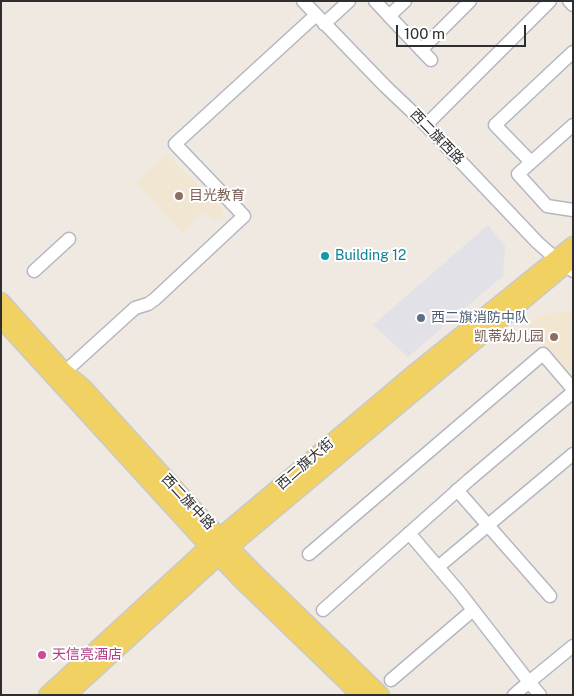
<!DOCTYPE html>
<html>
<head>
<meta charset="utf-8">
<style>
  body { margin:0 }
  #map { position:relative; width:574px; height:696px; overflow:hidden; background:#efe9e1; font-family:"Public Sans",sans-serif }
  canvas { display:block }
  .frame { position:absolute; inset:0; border:2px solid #2e2e2e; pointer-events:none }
  .scale { position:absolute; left:396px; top:25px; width:130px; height:22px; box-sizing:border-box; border:2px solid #2e2e2e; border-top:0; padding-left:6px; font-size:15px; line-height:18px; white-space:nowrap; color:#2e2e2e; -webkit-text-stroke:4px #fff; paint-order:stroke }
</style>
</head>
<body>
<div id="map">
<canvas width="574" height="696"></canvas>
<div class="frame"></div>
<div class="scale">100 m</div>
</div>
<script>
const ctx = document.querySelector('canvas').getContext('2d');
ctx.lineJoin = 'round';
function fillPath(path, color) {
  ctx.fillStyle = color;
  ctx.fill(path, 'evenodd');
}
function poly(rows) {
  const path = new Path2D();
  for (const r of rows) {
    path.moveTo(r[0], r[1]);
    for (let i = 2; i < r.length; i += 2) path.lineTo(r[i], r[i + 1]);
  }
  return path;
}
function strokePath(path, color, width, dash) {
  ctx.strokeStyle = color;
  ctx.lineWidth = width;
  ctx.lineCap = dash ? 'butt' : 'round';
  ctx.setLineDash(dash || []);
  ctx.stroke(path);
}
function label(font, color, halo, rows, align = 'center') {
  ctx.font = font + ' "Public Sans","Noto Sans SC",sans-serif';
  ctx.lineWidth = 4;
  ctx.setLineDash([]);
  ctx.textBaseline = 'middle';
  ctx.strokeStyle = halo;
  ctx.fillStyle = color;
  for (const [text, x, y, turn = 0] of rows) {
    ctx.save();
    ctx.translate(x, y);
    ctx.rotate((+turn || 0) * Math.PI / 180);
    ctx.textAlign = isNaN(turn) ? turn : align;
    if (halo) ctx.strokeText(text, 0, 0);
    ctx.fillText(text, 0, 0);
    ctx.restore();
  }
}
fillPath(poly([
  [488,225,505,246,503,276,408,357,373,325]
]), '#e3e1e8');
fillPath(poly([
  [166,154,219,206,222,209,223,216,214,220,203,211,183,233,136,183],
  [557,312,573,312,573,383,527,325,537,318]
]), '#f0e6d1');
const minor = poly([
  [303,1,385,86,426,125,537,242,555,258,573,271],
  [375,1,389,16],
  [405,1,389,16,431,60],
  [569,1,573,5],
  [324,24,349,1],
  [421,50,470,1],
  [426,125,550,1],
  [573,125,518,174,547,206,573,210],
  [531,162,495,125,573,52],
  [34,271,69,239],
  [58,378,135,308,148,304,155,299,244,216,175,144,316,15],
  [457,490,550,596],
  [409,533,460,593,529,682,514,695],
  [309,554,543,354,573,389],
  [438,567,573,454],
  [323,610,469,480,573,392],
  [391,680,473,610],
  [540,695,529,682,573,646]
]);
const major = poly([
  [1,301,65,372,83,387,210,527,252,570,381,695],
  [1,319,201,538,242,581,360,695],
  [47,695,209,546,413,374,573,245],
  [67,695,219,556,573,259]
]);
strokePath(minor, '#b4b7c1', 15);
strokePath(major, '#c9c9c9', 19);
strokePath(minor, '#fff', 12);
strokePath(major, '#f2d163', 16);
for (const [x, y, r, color] of [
  [179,196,5,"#8d6e63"],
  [325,256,5,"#0f9aa8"],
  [421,318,5,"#5c6f8a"],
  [554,337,5,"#8d6e63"],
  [42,655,5,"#d1479c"]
]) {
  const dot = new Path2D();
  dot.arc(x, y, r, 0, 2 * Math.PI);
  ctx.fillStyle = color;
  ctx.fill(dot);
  strokePath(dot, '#fff', 2);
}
label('14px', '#2e2e2e', '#fff', [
  ["西二旗西路",437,137,46],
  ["西二旗大街",305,464,-41],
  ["西二旗中路",188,502,47]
]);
label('14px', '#785e54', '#fff', [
  ["目光教育",189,196],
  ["凯蒂幼儿园",544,337,"right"]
], 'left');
label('14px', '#0d838f', '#fff', [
  ["Building 12",335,256]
], 'left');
label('14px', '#4e5e75', '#fff', [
  ["西二旗消防中队",431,318]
], 'left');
label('14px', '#b23c85', '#fff', [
  ["天信亮酒店",52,655]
], 'left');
</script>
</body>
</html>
